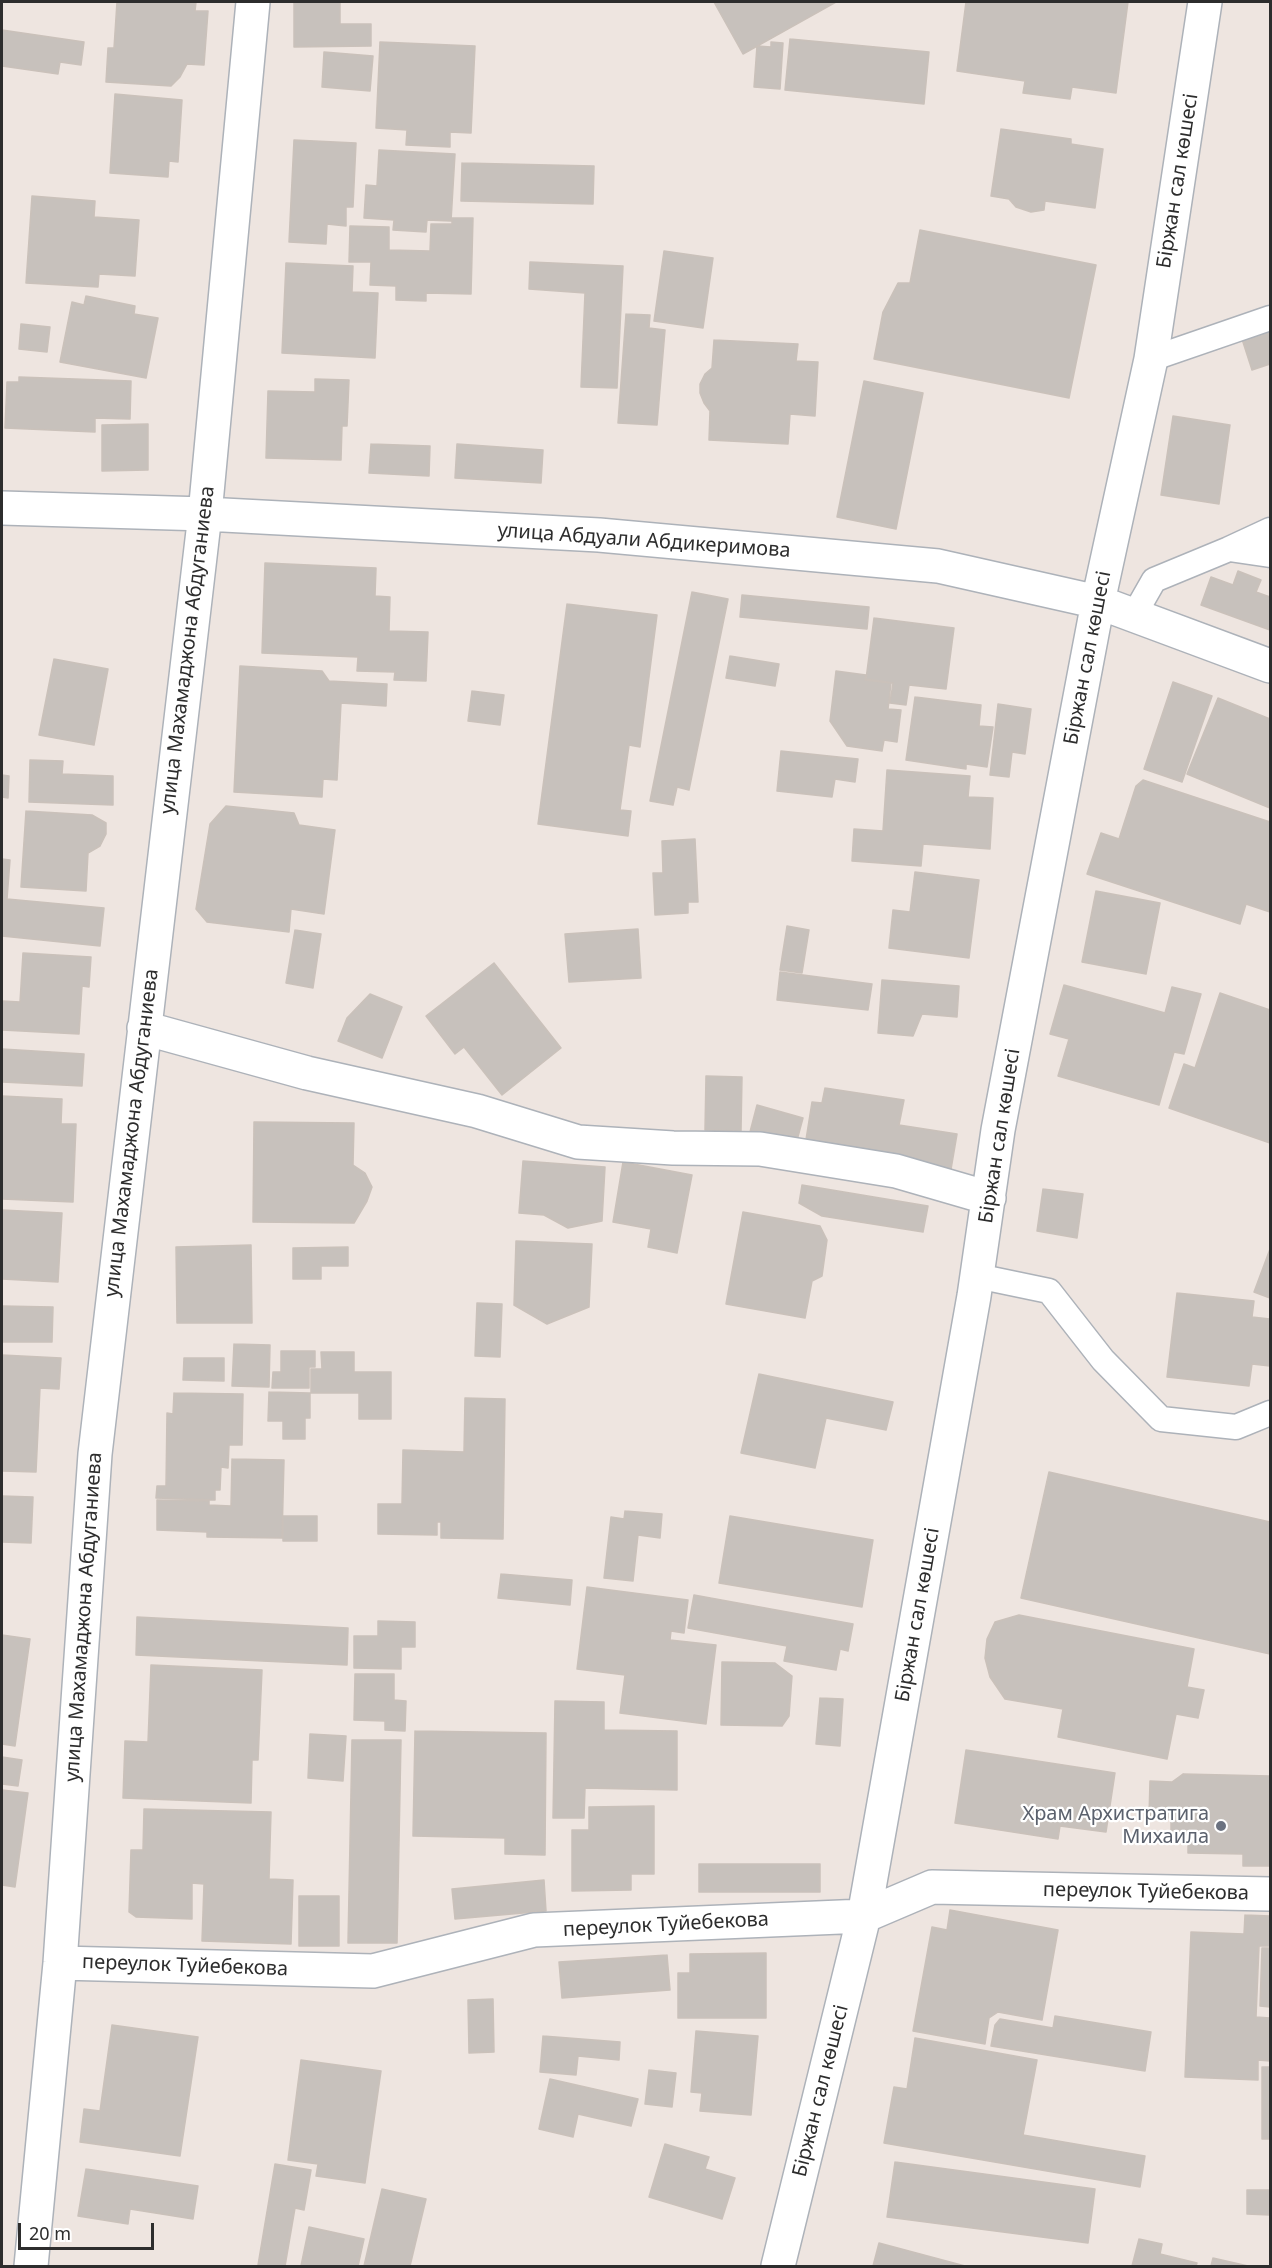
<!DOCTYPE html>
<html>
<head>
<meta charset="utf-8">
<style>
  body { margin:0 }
  #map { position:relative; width:1272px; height:2268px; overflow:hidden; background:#eee5e0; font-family:"Noto Sans",sans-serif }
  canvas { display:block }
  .frame { position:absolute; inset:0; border:3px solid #2d2d2d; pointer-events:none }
  .scale { position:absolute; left:18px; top:2223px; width:136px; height:27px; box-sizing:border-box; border:3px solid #2d2d2d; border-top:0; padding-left:8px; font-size:18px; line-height:21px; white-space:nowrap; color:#2d2d2d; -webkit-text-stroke:4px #fff; paint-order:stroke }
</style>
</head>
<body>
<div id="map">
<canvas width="1272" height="2268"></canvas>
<div class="frame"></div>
<div class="scale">20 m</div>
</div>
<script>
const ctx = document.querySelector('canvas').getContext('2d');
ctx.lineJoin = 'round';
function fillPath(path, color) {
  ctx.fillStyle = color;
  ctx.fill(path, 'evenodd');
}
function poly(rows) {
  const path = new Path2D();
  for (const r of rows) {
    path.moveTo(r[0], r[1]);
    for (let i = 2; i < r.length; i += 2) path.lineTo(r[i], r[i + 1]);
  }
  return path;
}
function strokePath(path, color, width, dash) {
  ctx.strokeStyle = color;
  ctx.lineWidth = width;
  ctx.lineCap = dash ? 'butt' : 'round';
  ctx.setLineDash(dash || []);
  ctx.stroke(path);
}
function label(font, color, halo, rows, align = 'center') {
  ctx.font = font + ' "Noto Sans",sans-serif';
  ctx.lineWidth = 4.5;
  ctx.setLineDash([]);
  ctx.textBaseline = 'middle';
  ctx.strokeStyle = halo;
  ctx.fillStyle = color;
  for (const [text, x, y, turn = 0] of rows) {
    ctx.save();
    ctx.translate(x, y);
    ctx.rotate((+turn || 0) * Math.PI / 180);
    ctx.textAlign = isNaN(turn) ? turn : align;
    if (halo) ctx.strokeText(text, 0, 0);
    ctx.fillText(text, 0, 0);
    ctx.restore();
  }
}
const building = poly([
  [117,2,196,2,195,11,208,11,204,65,187,64,180,77,171,86,106,82,108,48,114,48,117,2],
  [294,2,340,2,340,24,371,24,371,46,294,47,294,2],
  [714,2,836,2,743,54,714,2],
  [966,2,1128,2,1116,93,1072,87,1070,99,1023,93,1025,81,957,71,966,2],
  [2,30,84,42,81,65,60,62,58,74,2,66,2,30],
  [790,39,929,52,924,104,785,90,790,39],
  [380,42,475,46,471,133,450,132,450,147,406,145,407,130,376,128,380,42],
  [771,42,783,43,780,89,754,87,757,46,771,47,771,42],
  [324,52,373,56,370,91,322,87,324,52],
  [115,94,182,100,178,162,169,161,168,177,110,173,115,94],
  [1001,129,1071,139,1071,144,1103,149,1095,208,1045,201,1044,210,1031,212,1016,207,1009,199,991,196,1001,129],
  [294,140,356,143,353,207,346,207,346,226,327,224,326,244,289,242,294,140],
  [379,150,455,154,451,221,427,220,426,232,393,230,394,220,364,218,366,185,377,186,379,150],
  [462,163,594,166,593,204,461,201,462,163],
  [32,196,95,201,94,217,139,220,135,276,99,274,98,287,26,283,32,196],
  [452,218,473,218,471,294,426,293,426,301,396,300,396,286,370,285,371,262,349,262,350,226,389,227,389,250,430,251,431,224,452,224,452,218],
  [920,230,1096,265,1069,398,874,359,883,312,898,283,910,283,920,230],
  [664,251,713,258,703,328,654,321,664,251],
  [530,262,623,266,617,388,581,387,585,293,529,289,530,262],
  [286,263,353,266,352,292,378,293,375,358,282,353,286,263],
  [86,296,135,306,134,314,158,318,146,378,60,362,72,302,84,305,86,296],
  [626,314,650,315,649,328,665,330,657,425,618,423,626,314],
  [21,324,50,327,47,352,19,349,21,324],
  [1270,330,1270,364,1252,370,1242,339,1270,330],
  [714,340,798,344,796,361,818,362,815,416,790,414,788,444,709,440,710,411,704,403,700,393,700,384,705,374,712,368,714,340],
  [19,377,131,381,130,419,95,418,95,432,5,428,7,382,19,382,19,377],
  [315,379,349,380,347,426,342,426,341,460,266,458,268,391,315,392,315,379],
  [864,381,923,393,896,529,837,517,864,381],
  [1173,416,1230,425,1219,504,1161,495,1173,416],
  [148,424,148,470,102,471,102,425,148,424],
  [371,444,430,446,429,476,369,473,371,444],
  [457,444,543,450,541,483,455,478,457,444],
  [265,563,376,568,375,596,390,597,389,631,428,632,426,681,394,680,395,672,357,671,358,657,262,653,265,563],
  [1238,571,1261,580,1256,592,1270,597,1270,630,1201,605,1211,577,1233,585,1238,571],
  [692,592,728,599,689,790,677,787,673,805,650,801,692,592],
  [742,595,869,607,867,629,740,617,742,595],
  [567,604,657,615,640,747,629,745,620,810,631,811,628,836,538,824,567,604],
  [874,618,954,628,946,689,909,685,906,705,890,703,893,683,866,679,874,618],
  [730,656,779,664,775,686,726,678,730,656],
  [54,659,108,669,94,745,39,735,54,659],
  [240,666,322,671,329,681,387,684,386,706,341,703,337,780,323,779,322,797,234,792,240,666],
  [836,671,866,675,865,680,891,683,888,709,901,710,897,742,884,740,882,751,847,746,830,721,836,671],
  [1173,682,1212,696,1182,782,1144,769,1173,682],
  [472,691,504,695,500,725,468,721,472,691],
  [915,697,981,705,979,726,993,727,987,767,966,764,966,769,906,760,915,697],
  [1218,698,1270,719,1270,808,1187,774,1218,698],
  [998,704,1031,709,1025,754,1012,752,1009,777,990,775,998,704],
  [781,751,858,759,855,782,835,779,832,797,777,791,781,751],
  [30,760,63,761,62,774,113,776,113,805,29,802,30,760],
  [887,770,970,776,968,797,993,798,990,849,923,844,921,866,852,861,854,829,883,831,887,770],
  [2,775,9,776,8,798,2,797,2,775],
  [1143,780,1270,822,1270,912,1246,904,1240,924,1087,874,1101,833,1119,839,1136,786,1143,780],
  [226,806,294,813,299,825,335,830,324,914,291,909,289,932,207,922,196,909,210,824,226,806],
  [26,811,92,815,106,823,106,834,100,846,88,853,86,891,21,887,26,811],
  [695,839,698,902,688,902,688,913,655,915,653,873,663,873,662,841,695,839],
  [2,859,10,860,7,899,104,908,100,946,2,936,2,859],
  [915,872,979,880,969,958,889,948,893,910,910,912,915,872],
  [1096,891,1160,903,1146,974,1082,962,1096,891],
  [787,926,809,930,802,973,780,970,787,926],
  [638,929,641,978,569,982,565,934,638,929],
  [295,930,321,934,313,988,286,983,295,930],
  [23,953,91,957,89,987,82,986,79,1034,2,1030,2,1001,20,1002,23,953],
  [494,963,561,1048,502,1095,464,1047,455,1054,426,1016,494,963],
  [780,972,872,984,868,1010,777,1000,780,972],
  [882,980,959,986,957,1017,922,1014,913,1036,878,1033,882,980],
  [1064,985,1165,1013,1172,987,1201,994,1184,1054,1174,1052,1159,1105,1058,1076,1069,1039,1050,1034,1064,985],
  [1220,993,1270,1010,1270,1143,1169,1108,1184,1064,1195,1068,1220,993],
  [370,994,402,1007,382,1058,338,1041,347,1018,370,994],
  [2,1049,84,1054,82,1086,2,1082,2,1049],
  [706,1076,742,1077,741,1131,705,1130,706,1076],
  [825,1088,904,1100,899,1125,957,1134,950,1175,804,1152,812,1102,822,1103,825,1088],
  [2,1096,62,1099,61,1124,76,1124,73,1202,2,1199,2,1096],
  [757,1105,803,1118,796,1144,750,1132,757,1105],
  [254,1122,354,1123,353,1165,365,1173,372,1187,367,1201,354,1223,253,1222,254,1122],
  [523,1161,605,1167,602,1221,568,1228,544,1215,519,1213,523,1161],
  [623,1162,692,1175,677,1253,648,1247,651,1229,613,1222,623,1162],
  [802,1185,928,1206,923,1232,822,1216,799,1203,802,1185],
  [1043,1189,1083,1194,1077,1238,1037,1231,1043,1189],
  [2,1210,62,1213,58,1282,2,1279,2,1210],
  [743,1212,820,1226,827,1240,822,1276,812,1281,805,1318,726,1304,743,1212],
  [516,1241,592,1244,589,1307,547,1324,514,1305,516,1241],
  [251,1245,252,1323,177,1323,176,1247,251,1245],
  [348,1247,348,1266,321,1266,321,1279,293,1279,293,1248,348,1247],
  [1270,1249,1270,1298,1254,1292,1270,1249],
  [1177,1293,1254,1301,1252,1317,1270,1319,1270,1366,1252,1364,1249,1386,1167,1377,1177,1293],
  [477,1303,502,1304,500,1357,475,1356,477,1303],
  [2,1306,53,1307,52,1342,2,1342,2,1306],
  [234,1344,270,1345,269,1387,232,1386,234,1344],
  [281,1351,315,1351,315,1367,309,1367,309,1388,272,1388,273,1372,281,1372,281,1351],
  [321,1352,354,1352,354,1372,391,1372,391,1419,359,1419,359,1393,311,1393,311,1369,322,1369,321,1352],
  [2,1355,61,1358,59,1389,40,1388,36,1472,2,1471,2,1355],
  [184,1358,224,1358,224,1381,183,1380,184,1358],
  [759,1374,893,1402,886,1430,826,1418,815,1468,741,1453,759,1374],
  [269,1392,310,1393,310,1418,305,1418,305,1439,283,1439,283,1421,268,1421,269,1392],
  [174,1393,243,1394,242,1445,229,1445,228,1468,221,1467,220,1490,215,1490,215,1500,156,1498,157,1486,166,1486,167,1413,173,1414,174,1393],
  [465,1398,505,1399,503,1539,441,1538,441,1522,437,1522,437,1535,378,1534,378,1504,402,1504,403,1450,464,1452,465,1398],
  [232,1459,284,1460,282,1538,207,1537,207,1532,157,1530,157,1500,209,1501,209,1505,231,1506,232,1459],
  [1049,1472,1270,1522,1270,1654,1021,1598,1049,1472],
  [2,1496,33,1497,31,1543,2,1542,2,1496],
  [625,1511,662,1514,660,1538,638,1535,633,1581,604,1578,611,1517,624,1519,625,1511],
  [283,1516,317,1516,317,1541,283,1541,283,1516],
  [730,1516,873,1540,862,1607,719,1583,730,1516],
  [501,1574,572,1580,570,1605,498,1598,501,1574],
  [587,1587,688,1600,684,1633,671,1631,670,1640,716,1645,706,1724,620,1713,625,1675,577,1669,587,1587],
  [694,1595,853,1624,848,1651,840,1649,836,1670,784,1661,787,1646,688,1628,694,1595],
  [1019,1615,1194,1649,1187,1687,1204,1690,1198,1718,1176,1714,1167,1759,1058,1737,1063,1709,1005,1699,990,1677,985,1658,987,1639,995,1622,1019,1615],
  [137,1617,348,1628,347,1665,136,1655,137,1617],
  [378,1621,415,1622,415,1647,401,1647,401,1669,354,1668,354,1636,378,1636,378,1621],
  [2,1635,30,1639,15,1746,2,1744,2,1635],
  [722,1662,775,1663,792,1676,789,1716,782,1726,721,1725,722,1662],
  [151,1665,262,1670,258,1760,252,1760,251,1803,123,1798,125,1741,148,1742,151,1665],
  [355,1674,394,1674,394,1700,406,1701,405,1731,385,1730,385,1721,354,1720,355,1674],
  [820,1698,843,1699,840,1746,816,1744,820,1698],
  [555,1701,604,1702,604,1730,677,1731,677,1790,585,1788,584,1818,553,1818,555,1701],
  [415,1731,546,1733,545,1855,505,1854,505,1838,413,1836,415,1731],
  [310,1734,346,1736,343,1781,308,1778,310,1734],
  [352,1740,401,1740,397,1943,348,1943,352,1740],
  [966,1750,1115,1773,1106,1832,1060,1826,1058,1839,955,1823,966,1750],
  [2,1757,22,1760,18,1786,2,1784,2,1757],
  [1183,1774,1270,1776,1270,1866,1243,1866,1243,1854,1188,1853,1188,1835,1171,1835,1171,1818,1149,1817,1150,1781,1172,1782,1183,1774],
  [2,1790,28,1793,15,1887,2,1885,2,1790],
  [654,1806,654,1874,631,1874,631,1890,572,1891,572,1830,589,1830,589,1807,654,1806],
  [144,1809,271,1812,269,1879,293,1880,291,1944,202,1941,204,1884,192,1883,192,1919,136,1917,129,1912,131,1850,143,1850,144,1809],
  [699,1864,820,1864,820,1892,699,1892,699,1864],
  [544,1880,546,1911,455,1919,452,1889,544,1880],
  [299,1896,339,1896,339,1946,299,1946,299,1896],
  [950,1910,1058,1930,1042,2020,998,2012,989,2018,985,2044,913,2031,932,1927,947,1930,950,1910],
  [1245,1915,1270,1916,1270,1946,1259,1946,1256,2017,1270,2018,1270,2061,1258,2060,1258,2080,1185,2077,1191,1932,1244,1934,1245,1915],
  [1262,1948,1270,1948,1270,2007,1260,2006,1262,1948],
  [766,1953,766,2018,678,2018,678,1973,690,1973,690,1954,766,1953],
  [667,1955,670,1990,562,1998,559,1962,667,1955],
  [493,1999,494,2052,469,2053,468,2000,493,1999],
  [1055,2016,1151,2032,1145,2071,991,2046,995,2025,1000,2019,1053,2028,1055,2016],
  [112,2025,198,2037,180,2156,80,2142,84,2109,100,2111,112,2025],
  [696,2031,758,2036,751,2115,700,2111,702,2093,691,2092,696,2031],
  [543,2036,620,2042,619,2060,578,2056,576,2075,540,2072,543,2036],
  [915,2038,1037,2060,1023,2135,1145,2156,1140,2187,884,2143,894,2087,907,2089,915,2038],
  [301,2060,381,2071,365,2183,316,2176,318,2164,288,2160,301,2060],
  [1262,2067,1270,2067,1270,2139,1262,2139,1262,2067],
  [649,2070,676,2073,672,2107,645,2104,649,2070],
  [550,2079,638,2099,631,2126,578,2114,573,2137,539,2129,550,2079],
  [665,2144,709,2157,705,2169,735,2178,722,2219,649,2197,665,2144],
  [895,2162,1095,2189,1088,2243,887,2217,895,2162],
  [275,2164,311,2170,304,2210,295,2208,285,2266,265,2266,258,2265,275,2164],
  [86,2169,198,2186,193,2219,130,2209,128,2224,78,2216,86,2169],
  [382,2189,426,2199,410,2266,364,2266,382,2189],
  [1247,2190,1270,2190,1270,2215,1247,2214,1247,2190],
  [309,2227,364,2239,358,2266,301,2266,309,2227],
  [1139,2239,1162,2244,1160,2254,1197,2263,1196,2266,1132,2266,1139,2239],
  [879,2243,965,2266,873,2266,879,2243],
  [1213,2258,1248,2266,1211,2266,1213,2258]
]);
fillPath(building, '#c7c1bc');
strokePath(building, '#cac1ba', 1.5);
const lane = poly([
  [1151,359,1270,318],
  [1229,549,1270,530],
  [1134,615,1154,580,1229,549,1270,555],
  [977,1276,1049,1291,1103,1360,1161,1419,1236,1427,1270,1413]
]);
const street = poly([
  [2,508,205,514,599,535,938,566,1098,602,1270,666],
  [144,1028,307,1073,477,1111,578,1142,673,1148,760,1149,896,1171,989,1198],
  [60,1963,373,1971,534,1930,864,1916,932,1887,1270,1894],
  [31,2266,60,1963,95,1454,205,514,253,2],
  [778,2266,864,1916,974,1296,998,1130,1098,602,1151,359,1205,2]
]);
strokePath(lane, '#adb2b9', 27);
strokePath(street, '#adb2b9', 36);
strokePath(lane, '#fff', 24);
strokePath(street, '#fff', 33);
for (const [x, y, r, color] of [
  [1221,1826,6,"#6b7280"]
]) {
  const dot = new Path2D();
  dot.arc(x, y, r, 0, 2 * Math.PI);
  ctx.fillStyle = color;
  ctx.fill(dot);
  strokePath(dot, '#fff', 2);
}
label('20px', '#2d2d2d', '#fff', [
  ["Біржан сал көшесі",1178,181,-81],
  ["улица Абдуали Абдикеримова",644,541,4],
  ["улица Махамаджона Абдуганиева",188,650,-83],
  ["Біржан сал көшесі",1088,658,-79],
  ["улица Махамаджона Абдуганиева",132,1133,-83],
  ["Біржан сал көшесі",1000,1136,-81],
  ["Біржан сал көшесі",918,1615,-80],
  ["улица Махамаджона Абдуганиева",84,1617,-86],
  ["переулок Туйебекова",1146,1892,1],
  ["переулок Туйебекова",666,1925,-3],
  ["переулок Туйебекова",185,1966,2],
  ["Біржан сал көшесі",821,2091,-76]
]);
label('20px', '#5b616d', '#fff', [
  ["Храм Архистратига",1209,1814],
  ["Михаила",1209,1837]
], 'right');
</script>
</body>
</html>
